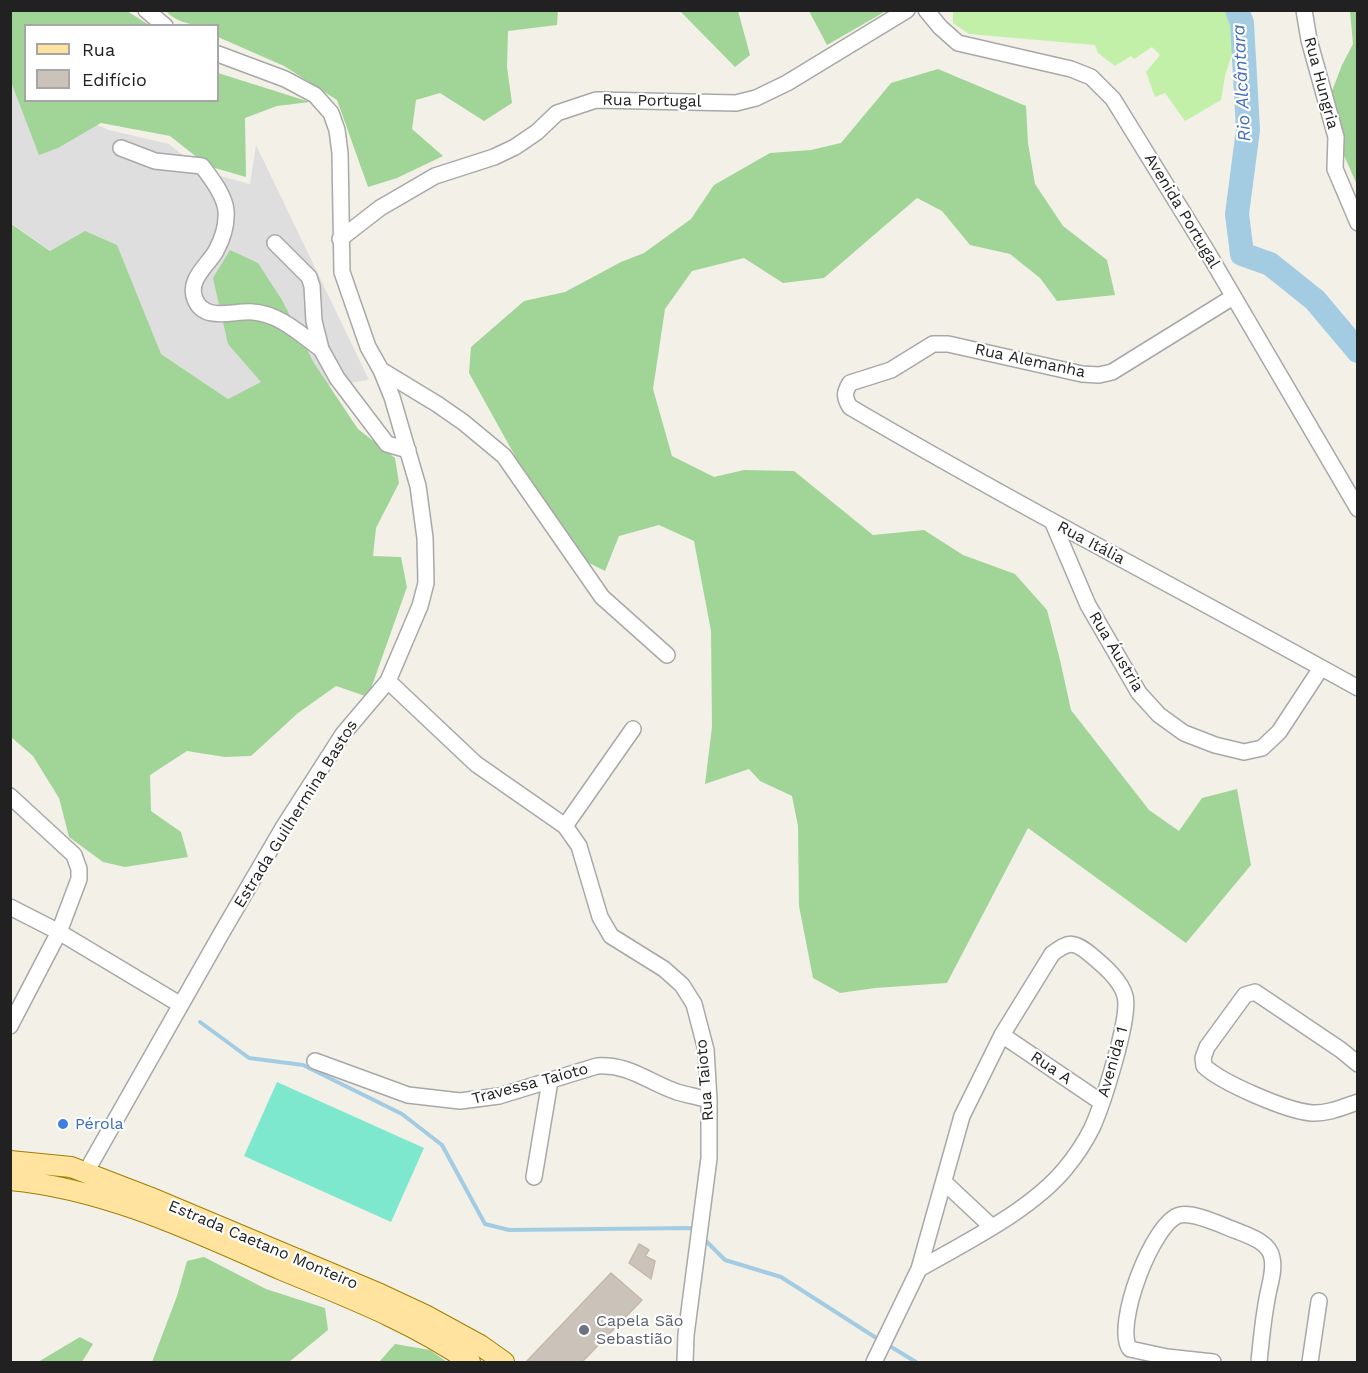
<!DOCTYPE html>
<meta charset="utf-8">
<style>
body{margin:0}
#map{position:relative;width:1368px;height:1373px;overflow:hidden;background:#f2f0e7;font-family:"Work Sans",sans-serif}
canvas{display:block}
.frame{position:absolute;inset:0;border:12px solid #212121;pointer-events:none}
.legend{position:absolute;left:24px;top:24px;width:195px;height:78px;box-sizing:border-box;background:#fff;border:2px solid #a6a6a6;margin:0;padding:8px 10px;list-style:none;font-size:18px;color:#212121}
.legend li{display:flex;align-items:center;gap:12px;height:30px}
.legend b{width:30px;border:2px solid #a6a6a6}
</style>
<div id="map">
<canvas width="1368" height="1373"></canvas>
<div class="frame"></div>
<ul class="legend">
<li><b style="height:8px;background:#ffe39f"></b>Rua</li>
<li><b style="height:16px;background:#cbc3b9"></b>Edifício</li>
</ul>
</div>
<script>
const ctx = document.querySelector('canvas').getContext('2d');
ctx.lineJoin = 'round';
function fillPath(path, color) { ctx.fillStyle = color; ctx.fill(path, 'evenodd'); }
function strokePath(path, color, width, dash) { ctx.strokeStyle = color; ctx.lineWidth = width; ctx.lineCap = dash ? 'butt' : 'round'; ctx.setLineDash(dash || []); ctx.stroke(path); }
function label(font, color, halo, rows, align = 'center') {
  ctx.font = font + ' "Work Sans",sans-serif'; ctx.lineWidth = 4.5; ctx.setLineDash([]); ctx.textBaseline = 'middle'; ctx.strokeStyle = halo; ctx.fillStyle = color; for (const [text, x, y, turn = 0] of rows) {
    ctx.save(); ctx.translate(x, y); ctx.rotate((+turn || 0) * Math.PI / 180); ctx.textAlign = isNaN(turn) ? turn : align; if (halo) ctx.strokeText(text, 0, 0); ctx.fillText(text, 0, 0); ctx.restore();
  }
}
const residential = new Path2D(`
 M10,82L26,100L65,111L109,130L169,144L202,171L250,184L256,145L369,380L228,399L161,354L51,251L11,223Z`);
const grass = new Path2D(`
 M953,11H1232L1235,44L1225,76L1221,100L1185,121L1165,93L1155,97L1146,72L1160,55L1152,47L1134,59L1131,56L1115,66L1098,53L1095,45L969,34L953,23Z`);
const forest = new Path2D(`
 M11,11H127L149,25L26,26V100H218V73L310,102L277,106L245,118L246,177L208,166L170,136L101,123L58,148L39,155L11,82Z
 M166,11H558L557,25L508,31L507,67L512,103L484,121L440,93L416,100L412,129L443,156L397,178L368,187L337,100L284,66L218,37V26C198,25 180,26 166,11Z
 M680,11H738L750,55L735,67Z
 M809,11H886L827,45Z
 M1350,11H1357V185L1343,153L1327,104L1342,65L1353,44Z
 M938,69L1026,106L1028,143L1035,184L1063,226L1107,260L1115,295L1057,301L1040,278L1010,254L970,245L942,211L917,198L824,278L783,283L744,258L692,271L665,309L653,389L672,456L714,477L744,470L794,471L873,535L924,530L963,555L1015,574L1047,610L1060,660L1071,710L1149,810L1179,831L1202,798L1237,789L1251,865L1186,943L1028,828L947,983L875,988L840,993L813,978L799,906L798,826L792,796L760,781L749,769L705,784L712,727L711,631L694,541L659,525L619,536L605,571L577,557L535,492L469,373L471,347L524,301L565,292L621,262L644,253L691,219L714,185L770,153L811,150L841,143L891,83Z
 M10,223L50,251L85,231L117,245L161,354L228,399L261,382L228,344L213,278L230,250L258,263L282,300L314,363L358,429L395,458L399,483L376,528L373,556L401,557L407,587L368,697L336,686L298,713L251,756L225,757L187,751L150,775L151,811L181,832L188,857L125,867L103,862L69,837L59,798L33,756L11,737Z
 M204,1257L266,1289L325,1308L328,1330L289,1362H152L177,1296L187,1261Z
 M80,1337L93,1344L82,1362H38Z
 M395,1344L430,1350L447,1362H379Z`);
const pitch = new Path2D(`
 M277,1082L424,1148L391,1222L244,1156Z`);
const stream = new Path2D(`
 M200,1022L249,1058L303,1065L402,1114L442,1145L485,1224L509,1230L692,1228L695,1231
 M703,1238L725,1260L781,1277L881,1341
 M888,1345L916,1362`);
const river = new Path2D(`
 M1237,10L1242,23L1248,130L1237,214L1242,254L1270,264L1315,300L1358,351`);
const building = new Path2D(`
 M639,1244L649,1250L645,1256L655,1261L651,1279L629,1263Z
 M611,1273L642,1300L582,1362H529L527,1361Z`);
const minor = new Path2D(`
 M146,10L165,26
 M926,10L940,27L958,43L1071,69L1091,77L1113,99L1208,253L1358,509
 M1304,10L1309,40L1336,137L1335,169L1358,223
 M121,148L155,161L202,166C211,178 225,196 226,211C227,225 223,238 216,251C208,265 187,280 195,299C204,323 235,310 253,312C280,314 300,334 321,349
 M340,239L380,208L435,176L494,157L515,147L537,132L557,113L596,100L736,103L756,98L787,83L907,10
 M275,243L309,277L312,286L314,321L321,349L337,378L387,444L408,450
 M1233,297L1112,372L1099,375L1082,374L948,344H933L891,370L850,383C844,393 844,397 850,407C1017,505 1189,594 1358,688
 M381,370L437,404L463,422L504,456L602,597L667,655
 M1053,523L1088,605L1139,693L1159,715L1184,733L1215,745L1244,752L1262,748L1279,732L1321,668
 M388,681L476,764L565,826L579,846L600,917L611,936L664,969L682,985L694,1004L706,1050L709,1100V1158L686,1335L685,1362
 M10,796L74,855L79,869V879L59,932L10,1026
 M565,826L633,729
 M10,907L59,932L181,1005
 M1002,1035L1101,1102
 M315,1061L408,1095L460,1101L499,1096L597,1066C629,1064 648,1082 677,1092C687,1095 699,1097 709,1100
 M1358,1064L1341,1050L1255,992L1245,995L1207,1047L1203,1058L1204,1066C1222,1083 1287,1111 1312,1113C1327,1114 1343,1107 1358,1102
 M86,1172L221,934L284,826L343,734L388,681L420,606L426,583L425,538L418,486L392,397L381,370L368,347L342,272L340,153L337,130L331,113L315,95L285,79L218,54
 M534,1177L550,1081
 M944,1182L992,1227
 M874,1362L919,1269L962,1116L1002,1035L1052,954C1069,941 1074,941 1091,955C1103,965 1121,980 1125,996C1131,1017 1102,1106 1092,1128C1085,1142 1075,1157 1065,1169C1030,1211 966,1242 919,1269
 M1213,1362L1167,1357L1130,1349C1113,1327 1153,1221 1180,1215C1195,1212 1223,1226 1237,1231C1250,1236 1270,1243 1272,1258C1275,1271 1269,1286 1267,1299C1263,1320 1261,1341 1259,1362
 M1310,1362L1319,1301`);
const major = new Path2D(`
 M10,1161L71,1167L149,1197L380,1294L425,1315L480,1345L504,1362
 M10,1180C107,1189 195,1232 282,1270C347,1297 413,1322 470,1362`);
const markers = [
 [63,1124,6,"#3f7fe0"],
 [584,1330,6,"#6b7280"]
];
const streetNames = [
 ["Rua Hungria",1321,83,75],
 ["Rua Portugal",652,101,1],
 ["Avenida Portugal",1182,211,59],
 ["Rua Alemanha",1030,361,12],
 ["Rua Itália",1091,543,28],
 ["Rua Áustria",1116,652,59],
 ["Estrada Guilhermina Bastos",296,814,-58],
 ["Avenida 1",1113,1062,-74],
 ["Rua A",1051,1068,34],
 ["Rua Taioto",705,1080,-95],
 ["Travessa Taioto",530,1084,-15],
 ["Estrada Caetano Monteiro",263,1245,23]
];
const shopNames = [
 ["Pérola",75,1124]
];
const worshipNames = [
 ["Capela São",596,1321],
 ["Sebastião",596,1339]
];
const waterNames = [
 ["Rio Alcântara",1242,83,-93]
];
fillPath(residential, '#dfdede');
fillPath(grass, '#c2f0a9');
fillPath(forest, '#a1d598');
fillPath(pitch, '#7ee8ce');
strokePath(stream, '#a3cce3', 4);
strokePath(river, '#a3cce3', 24);
fillPath(building, '#cbc3b9');
strokePath(building, '#c5b9a7', 1.5);
strokePath(minor, '#a8a8a8', 18);
strokePath(major, '#9e8000', 22);
strokePath(minor, '#fff', 15);
strokePath(major, '#ffe39f', 20);
for (const [x, y, r, color] of markers) { const dot = new Path2D(); dot.arc(x, y, r, 0, 2 * Math.PI); ctx.fillStyle = color; ctx.fill(dot); strokePath(dot, '#fff', 2); }
label('16px', '#212121', '#fff', streetNames);
label('16px', '#366cbe', '#fff', shopNames, 'left');
label('16px', '#5b616d', '#fff', worshipNames, 'left');
label('italic 18px', '#426ebb', '#fff', waterNames);
</script>
